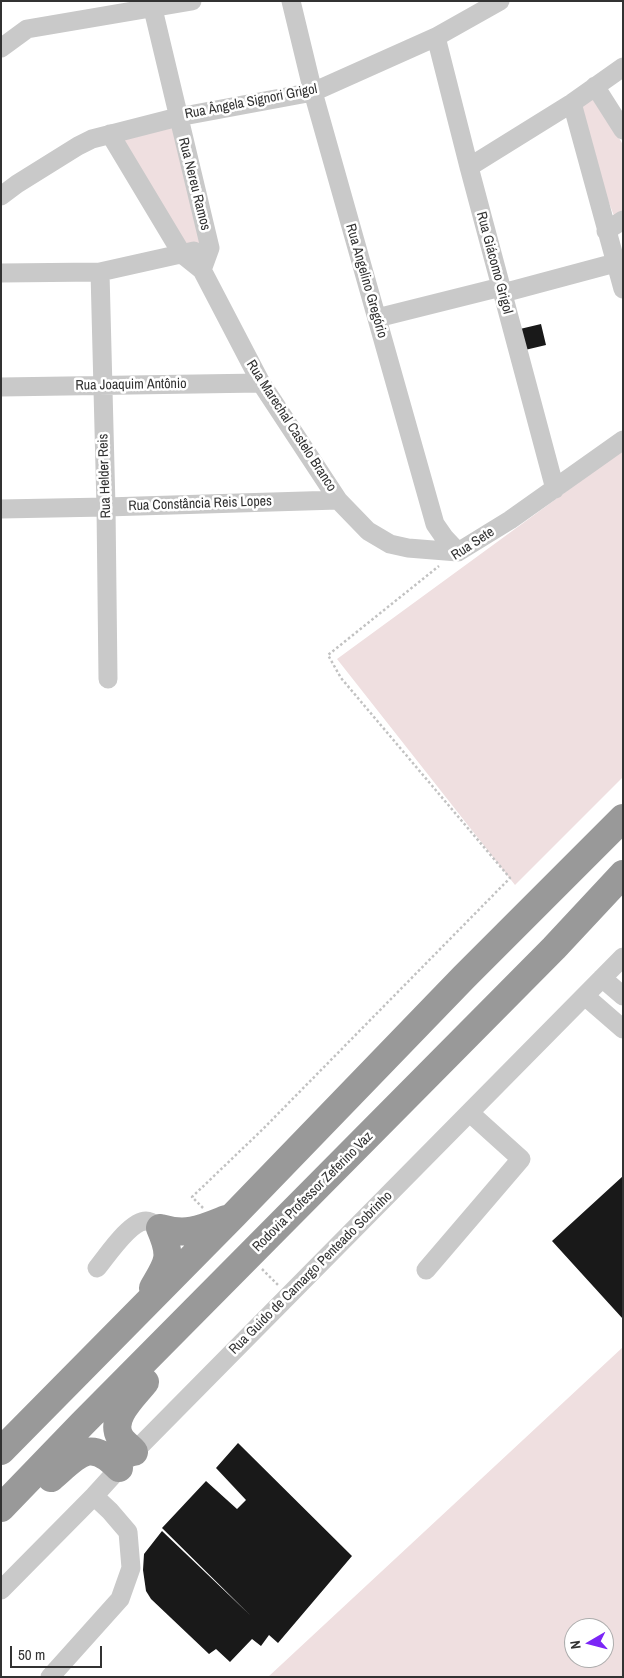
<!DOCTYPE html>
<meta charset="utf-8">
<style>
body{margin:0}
#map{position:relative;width:624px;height:1678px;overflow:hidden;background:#fff;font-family:"Archivo Narrow",sans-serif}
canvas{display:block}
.frame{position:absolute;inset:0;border:2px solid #323232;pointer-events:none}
.north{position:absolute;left:564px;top:1618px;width:50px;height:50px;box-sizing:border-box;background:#fff;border:1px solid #adadad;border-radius:50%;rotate:262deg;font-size:14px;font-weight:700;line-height:20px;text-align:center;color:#323232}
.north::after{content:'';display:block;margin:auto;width:18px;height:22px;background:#7b26f6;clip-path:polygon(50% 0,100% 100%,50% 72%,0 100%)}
.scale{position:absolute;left:10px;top:1646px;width:92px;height:22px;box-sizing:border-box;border:2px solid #323232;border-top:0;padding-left:6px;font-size:15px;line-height:18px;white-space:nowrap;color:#323232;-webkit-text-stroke:4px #fff;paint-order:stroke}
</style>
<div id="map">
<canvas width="624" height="1678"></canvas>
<div class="frame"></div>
<div class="north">N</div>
<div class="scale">50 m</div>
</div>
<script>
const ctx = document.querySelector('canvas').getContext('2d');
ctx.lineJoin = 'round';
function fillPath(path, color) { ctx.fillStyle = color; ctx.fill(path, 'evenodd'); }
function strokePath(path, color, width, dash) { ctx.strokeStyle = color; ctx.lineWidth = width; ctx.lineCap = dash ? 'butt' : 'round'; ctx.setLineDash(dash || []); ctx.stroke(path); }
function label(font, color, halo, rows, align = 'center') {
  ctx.font = font + ' "Archivo Narrow",sans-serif'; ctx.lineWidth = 5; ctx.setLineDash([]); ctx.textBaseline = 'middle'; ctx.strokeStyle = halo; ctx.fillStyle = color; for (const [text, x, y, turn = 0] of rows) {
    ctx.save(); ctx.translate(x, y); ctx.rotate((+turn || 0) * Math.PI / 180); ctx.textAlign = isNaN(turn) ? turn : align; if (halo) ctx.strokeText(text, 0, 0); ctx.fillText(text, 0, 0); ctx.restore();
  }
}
const green = new Path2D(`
 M596,96L623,145V210L614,216L573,109Z
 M174,120L209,244L183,249L117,137Z
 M623,450V777L515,885L337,659Z
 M623,1347V1677H268ZM574,1628H604V1658H574Z`);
const building = new Path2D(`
 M541,324L546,345L525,350L520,329Z
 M623,1176V1319L552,1241Z
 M238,1443L352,1556L278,1643L269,1635L261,1646L252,1639L230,1662L216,1649L209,1654L151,1599L146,1591L143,1570L144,1554L162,1531L251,1616L162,1528L206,1481L237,1509L246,1500L216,1468Z`);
const path = new Path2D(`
 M203,1208L192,1197L263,1129L510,878L341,678L328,655L439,566
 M262,1269L278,1285`);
const minor = new Path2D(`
 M291,1L313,92L435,524L444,537L458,552
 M153,9L210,248L202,270
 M436,37L469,167L555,489
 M1,48L27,29L192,1
 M595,86L623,130
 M572,103L623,289
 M110,134L182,254L202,270L261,383L338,500L368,531L390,544L408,548L458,552
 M469,167L572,103L623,67
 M1,196L17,184L78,146L92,139L178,117L313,92L436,37L500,1
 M606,231L623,220
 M100,272L106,507L108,679
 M1,273L100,272L194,251
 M503,293L615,263
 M377,318L501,287
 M1,387L261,383
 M1,509L106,507L338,500
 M458,552L510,520L623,440
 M602,978L623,996
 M585,996L623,1029
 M97,1268C107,1256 130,1221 146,1221C151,1221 156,1225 160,1228
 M426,1270L521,1159L470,1113
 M1,1590L94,1496L134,1452L623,957
 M50,1677L120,1599L131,1568L128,1532L110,1511L94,1496`);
const highway = new Path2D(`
 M160,1228C187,1236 201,1229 226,1219
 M153,1288C168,1262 173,1258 160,1228
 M1,1451L233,1216L464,977L623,818
 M134,1452C130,1447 123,1443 120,1437C109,1418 134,1396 145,1382
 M51,1478C78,1455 89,1437 119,1468
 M1,1508L82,1424L554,948L623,874`);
const streetNames = [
 ["Rua Ângela Signori Grigol",251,102,-11],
 ["Rua Nereu Ramos",194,184,76],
 ["Rua Giácomo Grigol",494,263,75],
 ["Rua Angelino Gregório",366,281,74],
 ["Rua Joaquim Antônio",131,385,-1],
 ["Rua Marechal Castelo Branco",291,426,57],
 ["Rua Helder Reis",105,476,-92],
 ["Rua Constância Reis Lopes",200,504,-2],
 ["Rua Sete",473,544,-33],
 ["Rodovia Professor Zeferino Vaz",313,1192,-45],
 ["Rua Guido de Camargo Penteado Sobrinho",311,1273,-45]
];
fillPath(green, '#efdfe0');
fillPath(building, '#191919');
strokePath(path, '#c2c2c2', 2.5, [2.5, 2.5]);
strokePath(minor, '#c9c9c9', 19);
strokePath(highway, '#999', 28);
label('14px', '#323232', '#fff', streetNames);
</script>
